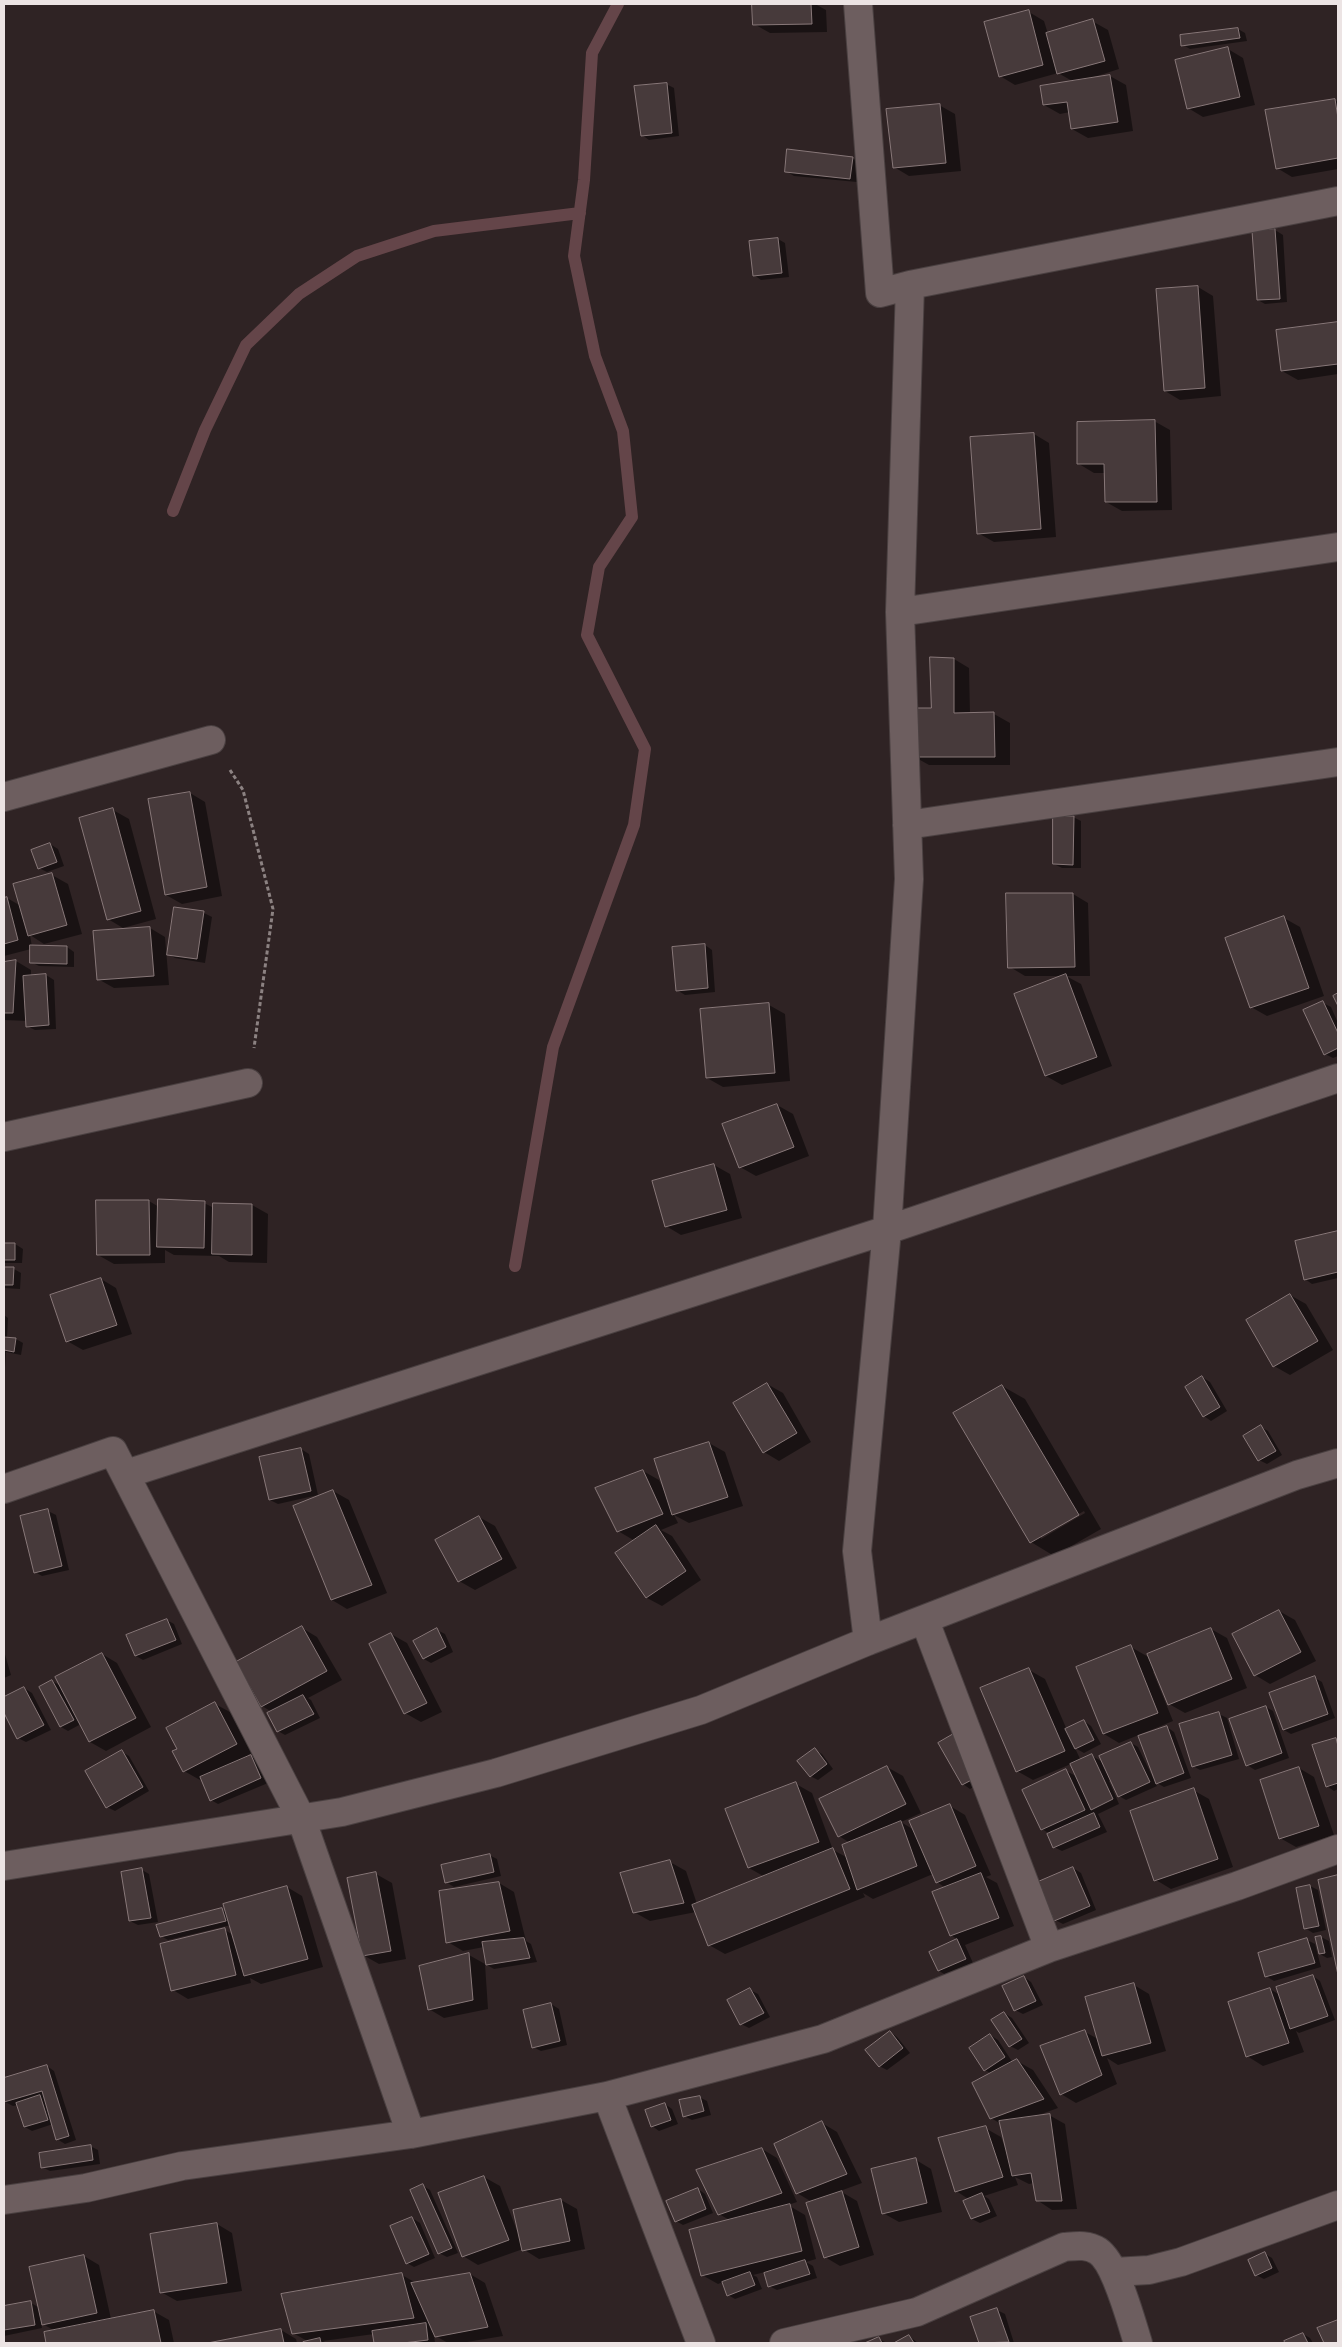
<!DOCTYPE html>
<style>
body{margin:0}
#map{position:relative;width:1342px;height:2347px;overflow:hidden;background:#2f2324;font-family:Georgia,serif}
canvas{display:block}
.frame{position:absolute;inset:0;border:5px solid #ece4e4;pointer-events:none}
</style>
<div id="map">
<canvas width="1342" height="2347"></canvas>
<div class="frame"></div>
</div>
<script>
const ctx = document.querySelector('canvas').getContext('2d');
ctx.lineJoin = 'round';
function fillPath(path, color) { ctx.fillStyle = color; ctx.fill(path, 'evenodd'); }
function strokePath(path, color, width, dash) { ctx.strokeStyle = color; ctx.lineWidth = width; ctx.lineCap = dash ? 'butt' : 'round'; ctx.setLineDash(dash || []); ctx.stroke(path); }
const shadow = new Path2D(`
 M754,4H815L826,10L827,32L770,33L754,24Z
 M1029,12L1044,21L1048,34L1092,21L1108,30L1119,69L1091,78V79L1110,76L1126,85L1133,131L1088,138L1072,129L1070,112L1060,114L1044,105L1074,82L1058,73L1015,85L1000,76Z
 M1238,29L1245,33L1247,41L1190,49L1183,45Z
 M1228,49L1243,58L1255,105L1203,117L1188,108Z
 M666,84L674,88L679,136L649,140L642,135Z
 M1335,100L1338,102V169L1292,177L1277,168Z
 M939,105L955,114L961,171L909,176L894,167Z
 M852,158L860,162L857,182L794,176L786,171Z
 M1275,230L1283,235L1287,302L1265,304L1258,300L1254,232Z
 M778,239L785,243L789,277L761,280L754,275Z
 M1198,287L1213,296L1221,396L1180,400L1165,391Z
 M1338,323V374L1298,380L1282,371L1278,331Z
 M1154,421L1170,430L1172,510L1122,511L1106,502V473H1094L1079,464Z
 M1034,434L1049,443L1056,537L994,542L978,533Z
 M954,659L969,668L970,714H994L1010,723V765H929L913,756Z
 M190,793L205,802L222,896L182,904L166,895Z
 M113,810L129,819L156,919L123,928L108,919Z
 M1073,817L1081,821V868H1062L1054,864Z
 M50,844L58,849L64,866L47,872L39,868Z
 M52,875L68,884L82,934L44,944L30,935L32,947H67L74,952V967L39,966L31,962V949L4,956V899L7,898L21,906Z
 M1073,894L1088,903L1090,976H1066L1081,984L1112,1066L1062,1085L1046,1076L1063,976H1025L1010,967Z
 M175,908L204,913L212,917L205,963L175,958L168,954Z
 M1284,918L1300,927L1324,996L1267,1016L1251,1007Z
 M150,928L165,937L169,985L114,988L98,979Z
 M705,945L712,950L715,992L685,995L677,990Z
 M16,961L31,970V976L46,975L54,980L56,1029L35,1030L27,1026V1021L4,1020V963Z
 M1323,1003L1331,1007L1338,1023V1056L1333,1058L1325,1054Z
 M769,1005L785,1014L790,1081L723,1087L707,1078Z
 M777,1105L793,1114L809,1156L756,1176L740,1167Z
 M714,1165L730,1174L742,1218L681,1235L666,1226Z
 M149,1201L159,1207L204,1203L214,1208V1205H252L268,1214L267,1263L229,1262L219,1256L174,1255L165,1250V1263L114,1264L98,1255V1202Z
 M1338,1233V1278L1312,1284L1305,1279L1296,1241Z
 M4,1244H15L23,1249L22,1263H4Z
 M4,1268L14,1269L21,1273L20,1289L4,1288Z
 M101,1279L116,1288L132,1334L83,1350L67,1341Z
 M1290,1295L1306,1304L1333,1350L1290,1375L1274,1366Z
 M4,1315L8,1318L7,1338L16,1339L23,1343L21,1355L6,1352L4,1383Z
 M1202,1377L1210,1382L1227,1411L1211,1421L1204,1416Z
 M767,1384L783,1393L811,1442L779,1461L764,1452Z
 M1002,1386L1025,1399L1101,1529L1054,1556L1031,1542ZM1084,1511L1085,1513L1041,1539V1536Z
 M1261,1427L1268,1431L1282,1455L1267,1464L1259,1460Z
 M709,1443L725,1452L743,1506L689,1523L674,1515L678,1523L661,1530L672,1536L701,1580L662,1606L647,1598L616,1553L635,1541L618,1531L643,1471L659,1480L664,1491H665Z
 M301,1449L309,1454L318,1495L278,1504L270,1500Z
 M333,1491L349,1500L387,1593L347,1609L332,1600Z
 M48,1511L56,1515L69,1570L42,1576L35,1572Z
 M479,1517L495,1526L517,1568L475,1590L459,1581L437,1540Z
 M1279,1611L1295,1620L1316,1661L1270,1684L1255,1675Z
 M167,1620L174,1624L182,1644L143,1660L136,1656Z
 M302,1628L317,1637L342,1680L308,1698L311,1700L320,1718L285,1735L278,1731L272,1712L262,1706Z
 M1211,1629L1227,1638L1247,1688L1185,1713L1169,1704L1155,1671L1153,1672L1173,1721L1119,1743L1104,1734L1131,1647L1150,1658Z
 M437,1630L445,1634L453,1652L431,1663L424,1659Z
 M391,1634L407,1643L442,1712L421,1722L405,1713Z
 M4,1651L11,1675L4,1678Z
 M102,1654L117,1663L151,1727L106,1751L90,1742L81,1724L68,1731L61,1727L52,1681L61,1686Z
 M1029,1670L1045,1679L1067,1730L1084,1721L1091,1726L1101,1744L1084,1753L1075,1748L1081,1761L1092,1756L1103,1762L1131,1743L1138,1747L1153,1778L1167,1727L1174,1732L1191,1778L1164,1787L1155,1782L1157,1786L1126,1800L1119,1796L1112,1780L1109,1781L1119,1804L1098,1814L1107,1832L1062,1851L1054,1847L1050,1834L1042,1829L1066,1771L1078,1777L1071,1764L1033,1780L1017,1771Z
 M1315,1678L1322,1682L1335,1718L1291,1734L1284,1730Z
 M24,1688L32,1693L51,1730L26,1742L18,1738L4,1710V1698Z
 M215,1704L230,1712L252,1753L248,1755L258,1760L268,1783L218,1804L211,1800L202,1779L200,1780L184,1771L179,1750Z
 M1266,1707L1273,1711L1289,1758L1255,1770L1247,1765Z
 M1219,1714L1227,1718L1239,1759L1200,1770L1193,1766Z
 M957,1733L988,1779L970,1789L963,1784Z
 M1336,1739L1338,1741V1789L1334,1791L1327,1786Z
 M815,1750L822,1754L833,1769L818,1780L810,1776Z
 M122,1752L129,1756L149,1791L115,1811L107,1807Z
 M887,1767L903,1776L921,1813L901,1822L914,1830L950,1806L965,1815L991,1875L986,1877L997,1883L1014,1926L965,1945L973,1963L946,1975L939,1971L931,1952L958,1940L951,1935L946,1888L937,1882L933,1874L873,1899L863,1893L865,1897L725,1954L709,1945L696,1912L650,1921L634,1912L670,1862L686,1871L697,1904L765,1877L749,1868L796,1784L812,1793L833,1850L848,1858L850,1843L839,1836Z
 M1299,1768L1314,1777L1334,1835L1296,1847L1280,1838Z
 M1193,1790L1209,1799L1233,1867L1171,1889L1156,1880Z
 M489,1855L497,1859L501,1876L454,1887L446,1882Z
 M1073,1868L1081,1873L1096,1910L1063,1924L1055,1920Z
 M142,1870L149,1874L158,1922L138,1925L130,1921Z
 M376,1874L392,1883L406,1959L379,1964L363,1955Z
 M1338,1877V1970L1319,1881Z
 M499,1883L514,1892L526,1941L531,1944L537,1962L494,1969L487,1965L484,1947L463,1951L448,1942Z
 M1310,1886L1318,1890L1326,1930L1313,1933L1305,1928L1297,1889Z
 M287,1887L302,1896L323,1967L261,1984L250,1978L251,1983L188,1999L173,1990L225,1930L233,1935L231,1925L168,1940L161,1936L222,1910L227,1912Z
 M1321,1937L1329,1941L1332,1957L1327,1958L1320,1954Z
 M1307,1940L1315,1944L1321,1967L1274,1981L1266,1976Z
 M469,1955L485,1964L488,2009L444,2018L429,2009Z
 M1313,1976L1320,1981L1335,2020L1299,2033L1296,2031L1304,2052L1263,2066L1247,2056L1270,1989L1280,1995Z
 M1024,1977L1031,1982L1043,2005L1023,2014L1015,2010Z
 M1134,1985L1149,1994L1166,2051L1118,2065L1107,2058L1117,2084L1076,2103L1061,2094L1085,2032L1098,2039Z
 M750,1990L758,1994L770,2017L749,2028L741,2024Z
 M551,2004L559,2009L567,2045L541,2051L533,2047Z
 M1004,2013L1012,2018L1029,2043L1018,2050L1010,2046Z
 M890,2032L897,2037L910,2053L887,2070L879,2066Z
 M990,2035L998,2040L1013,2063L1017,2061L1033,2070L1058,2108L1036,2116L1049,2115L1065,2124L1077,2209L1052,2210L1037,2200L1034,2183L1029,2184L1015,2177L1018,2185L984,2196L989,2199L997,2216L980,2223L972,2219L970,2200L956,2191L985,2128L1001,2137L1005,2148H1007L1001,2124L991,2118L992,2074L985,2070Z
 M47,2066L54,2071L76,2140L65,2144L57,2139L53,2124L32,2131L25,2127L18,2105L13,2106L5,2102L4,2098V2079Z
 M699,2097L707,2101L711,2115L692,2120L684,2116Z
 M665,2104L672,2109L678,2124L659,2131L652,2126Z
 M822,2123L837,2132L862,2183L840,2191L857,2201L874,2255L840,2266L825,2257L812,2202L797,2193Z
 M90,2146L98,2150L100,2164L50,2171L42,2167Z
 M762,2149L777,2158L797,2202L788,2205L805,2215L816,2259L806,2262L813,2266L817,2278L777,2290L769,2286L765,2272L753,2275L757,2277L762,2289L735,2299L728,2295L723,2282L718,2284L702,2275L731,2221L719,2214Z
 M916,2160L931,2169L942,2212L899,2222L883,2213Z
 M484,2177L500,2186L517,2231L561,2200L577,2209L585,2249L539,2259L523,2249L478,2265L463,2256Z
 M423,2186L430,2190L458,2253L447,2257L439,2253Z
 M698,2189L705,2194L713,2213L683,2225L676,2221Z
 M412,2218L420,2223L435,2258L414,2267L407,2263Z
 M217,2224L232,2233L242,2291L177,2301L161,2292Z
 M1265,2254L1272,2258L1279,2272L1264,2279L1256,2275Z
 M84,2256L99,2265L111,2319L153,2311L169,2320L174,2343H48L45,2333L55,2331L41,2323L42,2328L4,2336V2308L31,2303L40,2308Z
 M470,2274L485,2283L503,2336L461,2343H448L434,2335L435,2343H375L374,2334L323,2341L327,2343H305L309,2342L293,2333L402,2275L416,2283Z
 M997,2310L1005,2314L1014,2343H980L971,2318Z
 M281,2330L296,2339L297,2343H215Z
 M1303,2334L1310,2338L1313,2343H1286Z
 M909,2336L918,2343H897Z
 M879,2339L887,2343H868Z`);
const stream = new Path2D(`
 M173,511L205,430L246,345L299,294L357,256L434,231L580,213
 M515,1266L553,1047L634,825L645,749L587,635L599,567L632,517L623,431L595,356L574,256L584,180L592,53L618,4`);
const building = new Path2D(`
 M752,4H811L812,24L753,25Z
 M1029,10L1043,65L999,77L984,22Z
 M1093,19L1105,61L1057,74L1046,33Z
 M1238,28L1240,38L1181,46L1180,35Z
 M1228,47L1240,97L1187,109L1175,60Z
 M1110,75L1118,122L1071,129L1067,102L1043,105L1040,86Z
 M667,83L672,133L641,136L634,86Z
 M1335,99L1338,118V158L1276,169L1265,110Z
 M940,104L946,163L893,168L886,109Z
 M787,149L853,157L850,179L785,172Z
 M1275,229L1280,299L1257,300L1252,231Z
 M778,238L782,273L753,276L749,241Z
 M1198,286L1205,388L1164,391L1156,289Z
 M1338,322V364L1281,371L1276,330Z
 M1155,420L1157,502H1105L1104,464H1077V422Z
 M1034,433L1041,529L977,534L970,437Z
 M930,657L954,658V713L994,712L995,757H912L911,708H931Z
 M190,792L207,887L165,895L148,799Z
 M113,808L141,911L107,920L79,818Z
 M1053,816H1074L1073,865L1053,864Z
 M50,843L57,862L38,869L31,850Z
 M52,873L67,925L28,936L13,884Z
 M1006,893H1073L1075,967L1008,968Z
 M7,897L18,940L4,944V898Z
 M174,907L204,911L197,959L167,955Z
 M1284,916L1309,988L1250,1008L1225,938Z
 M150,927L154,976L97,980L93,931Z
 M705,944L708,988L676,991L672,947Z
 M30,945L67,946V964L30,963Z
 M16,960L13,1013H4V962Z
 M46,974L49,1025L26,1027L23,976Z
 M1066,974L1097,1057L1045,1076L1014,994Z
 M1338,993V1006L1333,996Z
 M1323,1001L1338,1033V1048L1324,1055L1303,1010Z
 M769,1003L775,1073L706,1078L700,1009Z
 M777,1104L794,1147L739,1168L722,1124Z
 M714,1164L727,1210L665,1227L652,1181Z
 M158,1199L205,1201L204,1248L157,1247Z
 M96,1200H149L150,1255H97Z
 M213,1203L252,1204V1255L212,1254Z
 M1338,1231V1272L1304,1280L1295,1241Z
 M4,1243H15V1260H4Z
 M4,1267H14L13,1285H4Z
 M101,1278L117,1325L66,1342L50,1295Z
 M1290,1294L1318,1341L1273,1367L1246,1320Z
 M4,1337L16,1338L14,1352L4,1350Z
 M1202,1376L1220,1407L1203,1417L1185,1387Z
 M767,1383L797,1433L763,1453L733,1403Z
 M1002,1385L1079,1515L1030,1543L953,1413Z
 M1261,1425L1276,1451L1258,1461L1243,1436Z
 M709,1442L728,1497L672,1515L654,1459Z
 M301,1448L311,1491L269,1500L259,1457Z
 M643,1470L663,1514L617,1532L595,1488Z
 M333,1490L372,1585L331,1600L293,1506Z
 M48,1509L62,1566L34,1573L20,1516Z
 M479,1516L502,1559L458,1582L435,1540Z
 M656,1525L686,1571L646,1598L615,1553Z
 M1279,1610L1301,1652L1254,1676L1232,1634Z
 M167,1619L176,1640L135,1656L126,1635Z
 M302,1626L327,1671L261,1707L236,1662Z
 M437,1628L446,1647L423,1659L413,1641Z
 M1211,1628L1232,1679L1168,1705L1147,1654Z
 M391,1633L427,1703L404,1714L369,1644Z
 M1131,1645L1158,1713L1103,1734L1076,1667Z
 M102,1653L136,1718L89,1742L55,1677Z
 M1029,1668L1065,1751L1016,1772L980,1688Z
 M1315,1676L1328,1714L1283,1730L1269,1693Z
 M52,1680L74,1720L60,1727L39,1687Z
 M24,1687L44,1725L17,1739L4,1713V1697Z
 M303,1695L314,1714L277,1732L267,1713Z
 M215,1702L237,1744L183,1772L172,1751L177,1749L166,1728Z
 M1266,1706L1282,1753L1246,1766L1229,1719Z
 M1219,1712L1232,1755L1192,1767L1179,1724Z
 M1084,1720L1094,1740L1075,1749L1065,1729Z
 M1167,1726L1184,1773L1156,1784L1138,1736Z
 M957,1732L981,1775L962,1785L938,1743Z
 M1336,1738L1338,1746V1783L1326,1787L1312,1745Z
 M1131,1742L1150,1782L1118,1797L1099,1756Z
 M815,1748L827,1764L810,1777L797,1761Z
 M122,1750L143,1787L106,1808L85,1771Z
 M1092,1754L1113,1799L1091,1810L1070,1764Z
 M251,1755L261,1778L210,1801L200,1777Z
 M887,1766L906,1804L838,1837L819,1799Z
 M1299,1767L1319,1826L1279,1839L1260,1780Z
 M1066,1769L1085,1810L1041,1830L1022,1790Z
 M796,1782L819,1842L748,1868L725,1809Z
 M1194,1788L1218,1859L1154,1881L1130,1811Z
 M950,1804L976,1866L936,1883L909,1821Z
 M1094,1813L1100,1827L1053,1848L1047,1834Z
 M901,1821L917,1866L857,1890L842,1845Z
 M833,1848L850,1889L708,1946L692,1905Z
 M490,1854L494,1872L445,1883L441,1865Z
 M670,1860L684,1903L633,1913L620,1873Z
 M1073,1867L1090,1906L1054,1921L1038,1882Z
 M142,1868L151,1918L129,1921L121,1872Z
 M376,1872L391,1951L362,1956L347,1878Z
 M981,1873L999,1918L950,1936L932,1892Z
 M1338,1875V1975L1318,1880Z
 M499,1882L510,1931L446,1943L439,1891Z
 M1310,1885L1319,1926L1304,1929L1296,1888Z
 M287,1886L308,1959L244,1976L223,1904Z
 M222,1908L226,1921L160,1937L156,1925Z
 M225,1928L236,1975L171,1991L160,1944Z
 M1321,1936L1325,1953L1319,1954L1315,1937Z
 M524,1938L530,1958L486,1965L482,1942Z
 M1307,1938L1315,1963L1265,1977L1258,1953Z
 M957,1939L966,1959L938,1971L929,1952Z
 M469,1953L473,2000L428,2010L419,1966Z
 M1313,1975L1328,2016L1290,2029L1276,1987Z
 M1024,1976L1036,2001L1014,2011L1002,1986Z
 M1134,1983L1151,2043L1102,2056L1085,1997Z
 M750,1988L764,2013L740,2025L727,2000Z
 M1270,1988L1289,2043L1246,2057L1228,2002Z
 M551,2003L560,2041L532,2048L523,2010Z
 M1004,2012L1022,2039L1009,2047L991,2020Z
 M1085,2030L1102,2075L1060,2095L1040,2046Z
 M890,2031L903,2048L879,2067L865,2050Z
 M990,2034L1005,2057L984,2071L969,2048Z
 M1017,2059L1044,2099L990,2119L972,2083Z
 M47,2065L69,2136L56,2140L42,2091L4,2102V2078Z
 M40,2095L48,2120L24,2127L16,2103Z
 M700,2096L704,2111L683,2117L679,2100Z
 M665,2103L671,2120L651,2127L645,2110Z
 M1050,2114L1062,2201H1036L1031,2173L1012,2176L999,2121Z
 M822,2121L847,2174L796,2194L774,2144Z
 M986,2126L1003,2177L955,2192L938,2138Z
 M91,2145L93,2160L41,2168L39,2153Z
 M762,2148L782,2193L718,2215L696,2170Z
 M916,2158L927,2203L882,2214L871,2169Z
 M484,2176L509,2240L462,2257L438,2193Z
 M423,2184L452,2248L438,2254L410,2190Z
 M698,2188L706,2209L675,2222L666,2201Z
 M842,2191L859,2247L824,2258L806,2203Z
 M982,2193L990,2212L971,2219L963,2201Z
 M561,2199L570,2241L522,2251L513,2210Z
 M790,2204L802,2251L701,2276L689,2230Z
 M412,2217L429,2254L406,2264L390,2226Z
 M217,2223L227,2283L160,2293L150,2234Z
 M1265,2252L1272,2268L1255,2276L1248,2260Z
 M84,2255L97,2313L42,2325L29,2267Z
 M805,2260L810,2274L768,2287L764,2273Z
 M750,2272L755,2285L727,2296L722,2282Z
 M402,2273L414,2318L292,2334L281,2294Z
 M470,2273L488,2327L435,2337L411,2283Z
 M31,2301L35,2325L4,2330V2306Z
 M997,2308L1009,2342L979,2343L970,2317Z
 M154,2310L161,2343H46L44,2332Z
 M1338,2320V2343H1324L1317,2328Z
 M426,2323L428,2340L403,2343H374L372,2331Z
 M281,2329L284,2343H208Z
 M1303,2333L1308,2343H1285L1284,2341Z
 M909,2335L914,2343H894Z
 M879,2337L882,2343H865Z
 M320,2338L321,2343H303V2342Z`);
const path = new Path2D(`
 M230,770L243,790L273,909L254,1048`);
const minor = new Path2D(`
 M858,4L880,293L910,285L1338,201
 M900,612L1338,547
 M4,797L211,740
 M907,825L1338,762
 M4,1137L248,1083
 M126,1474L887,1230L1338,1078
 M4,1489L113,1451L301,1818L411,2134
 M925,1621L1049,1948
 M868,1641L857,1551L887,1230L909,879L900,612L910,285
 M4,1866L342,1812L496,1773L701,1710L868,1641L1297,1475L1338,1463
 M607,2096L701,2343
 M4,2200L86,2188L182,2166L411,2134L607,2096L823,2039L1049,1948L1237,1886L1338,1849
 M1114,2272L1149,2270L1181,2262L1338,2205
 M784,2343L917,2312L1064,2247C1076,2246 1087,2244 1098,2251C1116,2263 1131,2321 1138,2343`);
fillPath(shadow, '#0007');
strokePath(stream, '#644549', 12);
fillPath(building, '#473a3b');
strokePath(building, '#887879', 1);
strokePath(minor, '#4a4041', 30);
strokePath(path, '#8c8282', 3, [4, 2.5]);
strokePath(minor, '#6d5e5f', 28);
</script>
